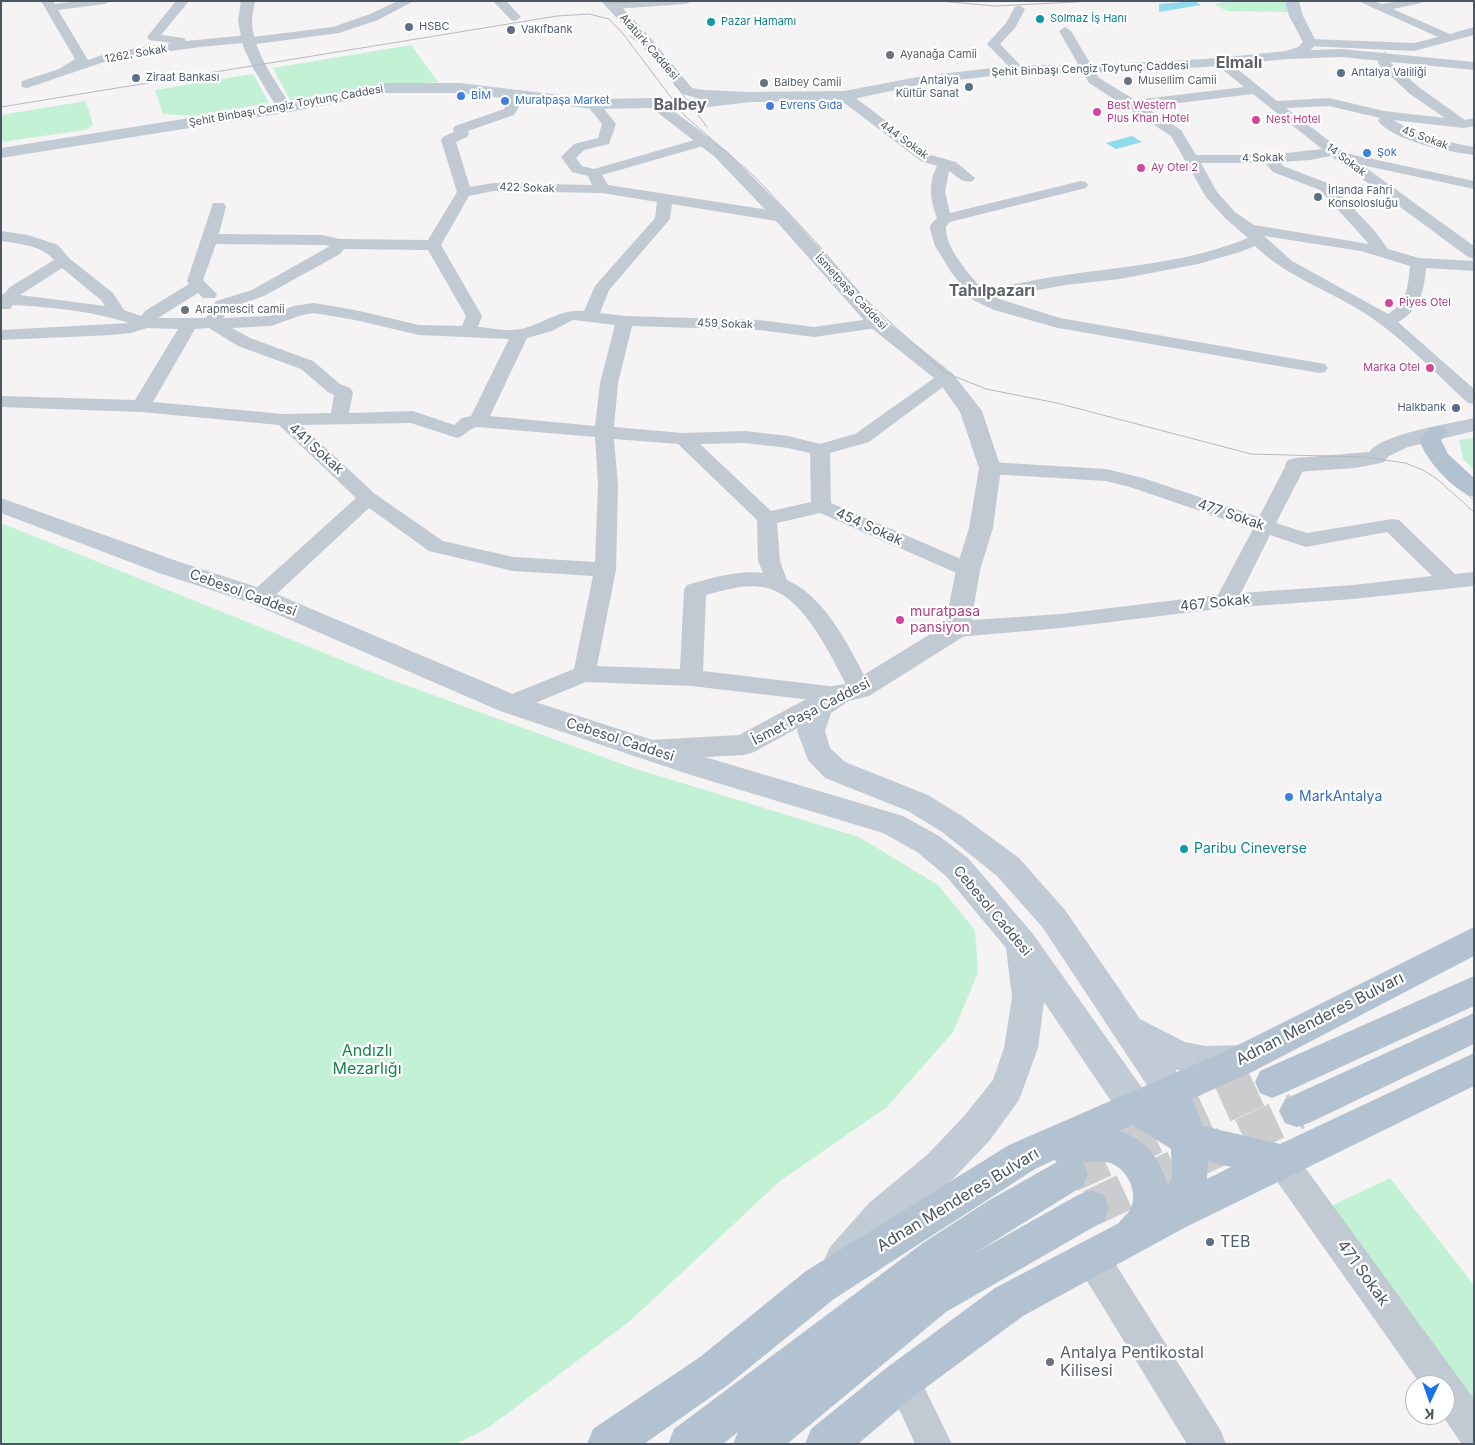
<!DOCTYPE html>
<meta charset="utf-8">
<style>
body{margin:0}
#map{position:relative;width:1475px;height:1445px;overflow:hidden;background:#f5f3f3;font-family:Inter,sans-serif}
canvas{display:block}
.frame{position:absolute;inset:0;border:2px solid #4a5661;pointer-events:none}
.north{position:absolute;left:1405px;top:1375px;width:50px;height:50px;box-sizing:border-box;background:#fff;border:1px solid #b7bbc0;border-radius:50%;rotate:183deg;font-size:14px;font-weight:700;line-height:20px;text-align:center;color:#4a5661}
.north::after{content:'';display:block;margin:auto;width:18px;height:22px;background:#1a73e8;clip-path:polygon(50% 0,100% 100%,50% 72%,0 100%)}
</style>
<div id="map">
<canvas width="1475" height="1445"></canvas>
<div class="frame"></div>
<div class="north">K</div>
</div>
<script>
const ctx = document.querySelector('canvas').getContext('2d');
ctx.lineJoin = 'round';
function fillPath(path, color) { ctx.fillStyle = color; ctx.fill(path, 'evenodd'); }
function strokePath(path, color, width, dash) { ctx.strokeStyle = color; ctx.lineWidth = width; ctx.lineCap = dash ? 'butt' : 'round'; ctx.setLineDash(dash || []); ctx.stroke(path); }
function label(font, color, halo, rows, align = 'center') {
  ctx.font = font + ' Inter,sans-serif'; ctx.lineWidth = 4.5; ctx.setLineDash([]); ctx.textBaseline = 'middle'; ctx.strokeStyle = halo; ctx.fillStyle = color; for (const [text, x, y, turn = 0] of rows) {
    ctx.save(); ctx.translate(x, y); ctx.rotate((+turn || 0) * Math.PI / 180); ctx.textAlign = isNaN(turn) ? turn : align; if (halo) ctx.strokeText(text, 0, 0); ctx.fillText(text, 0, 0); ctx.restore();
  }
}
const green = new Path2D(`
 M1234,1H1287L1289,6L1287,12L1227,11L1214,4Z
 M411,45L438,82L389,85L291,102L273,68Z
 M253,74L269,103L196,116L163,114L155,90Z
 M86,101L93,125L85,130L1,142V115Z
 M1474,438V470L1463,459L1459,440Z
 M1,523L389,679L633,768L859,837L938,885L975,930L978,973L953,1032L887,1107L780,1181L630,1321L488,1428L456,1444H1Z
 M1390,1178L1474,1285V1401L1329,1207Z`);
const water = new Path2D(`
 M1195,1L1201,5L1159,12V4Z
 M1132,136L1142,142L1116,149L1106,143Z`);
const primaryTunnel = new Path2D(`
 M1070,1174L1272,1082
 M1091,1208L1297,1111`);
const minor = new Path2D(`
 M41,1H53L55,4L76,1H111L105,4L58,10L88,60L111,52L172,43L149,40L147,37L176,1H189L161,35L184,38L186,41L248,35L253,37L333,27L370,14L398,1H414L378,20L339,33L249,45L244,43L200,47L113,59L27,88L22,87L21,84L22,81L59,69L75,59Z
 M493,1H506L521,17L515,21L511,20Z
 M631,1H692L686,4L613,9L607,6L613,3Z
 M1358,1H1374L1382,4L1398,1H1423L1421,3L1393,9L1450,34L1474,27V35L1414,51L1306,46L1304,43L1306,40L1310,39L1414,43L1438,37Z
 M1019,5L1025,9L1015,28L1000,44L1024,69L1018,73L1014,72L987,44L1006,23L1015,7Z
 M1065,27L1071,31L1099,78L1135,100L1244,87L1217,65L1215,62L1221,58L1225,59L1277,101L1329,98L1384,111L1445,118L1410,94L1380,66L1378,63L1379,56L1385,52L1391,56L1390,62L1420,88L1465,120L1474,118V126L1463,128L1393,120C1418,135 1445,142 1474,147V155C1450,152 1393,141 1378,121L1380,118L1329,106L1286,108L1345,153L1474,181V189L1362,165L1474,246V259L1468,257L1331,156L1310,160L1280,162L1283,166L1330,184L1374,230L1388,249L1419,258L1474,261V271L1426,268C1424,291 1420,310 1398,322L1474,389V404L1468,403C1436,374 1405,340 1369,316C1332,291 1288,278 1255,246L1240,252L1198,264L1120,279L1065,285L996,298L1060,318L1319,363L1325,364L1328,368L1325,372L1319,373L1058,328L994,310L973,300L951,272L935,246L930,229L931,224L937,218C930,199 928,184 937,166L921,161L839,99L837,96L839,93H849L931,155L956,162L975,178L973,181C963,184 957,176 949,171L945,192L950,213L1081,181L1086,182L1088,185L1086,188L950,222L946,226C944,247 970,275 983,290C1010,285 1038,279 1066,275C1127,266 1190,262 1248,238L1225,218L1206,197L1171,136L1089,83L1059,31ZM1253,94L1322,149L1269,155H1196L1181,130L1146,107ZM1201,163H1265L1273,172L1320,190L1369,244L1254,225L1235,212L1217,192ZM1264,236L1361,251L1410,266C1408,286 1407,303 1388,314L1292,261Z
 M519,91L526,95L514,115L468,131L469,134L467,137L456,142L470,187L493,183L592,185L588,176L572,172L561,157L574,144L598,138L602,124L586,104L593,100L598,101L616,124L609,144L584,150L576,158L582,166L594,169L705,137L712,141L710,144L602,175L608,185L782,212L787,214L790,217L787,220L782,222L672,204L670,219L609,290L600,313L625,316L759,320L814,327L877,318L883,319L886,323L883,327L877,328L814,337L759,330L632,326L618,383L614,427L683,433L745,431L788,436L820,444L855,434L940,374L946,373L952,374L955,378L869,442L830,453L831,503L975,565L979,570L975,575L968,577L961,575L820,513L777,523L780,561L787,580C829,599 850,651 872,689L868,695L860,697L852,695C833,662 807,598 767,588C747,583 725,590 706,595L703,671L837,687L845,689L849,695L845,701L837,703L691,686L586,682L518,710L510,712L502,710L498,704L502,698L574,669L593,576L513,571L429,551L369,508L268,602L260,604L252,602L249,597L252,592L356,498L279,425L141,412L1,407V396L135,400L178,329L147,328L131,333L112,335L1,340V330L129,323C92,311 51,307 13,305L10,309H1V294H4L10,287L54,260C41,245 20,244 1,241V231L28,235L58,245L69,258L113,293L124,310L141,316L145,311L189,284L187,281L213,203H223L226,206L219,234L322,235L340,239L428,240L457,192L441,140L443,137L454,132L453,129L455,126L504,109L514,92ZM493,191L602,193L657,202L655,218L595,286L584,311C559,309 544,324 521,329C508,332 491,328 478,327L482,316L441,245L469,196ZM216,244L322,245L330,246L252,290L216,301L206,318H158L198,293L203,298H215L217,294L203,280ZM344,249L428,250L466,316L462,326L419,325L355,310L314,303L293,306L269,316L223,318L229,308L264,296L340,254ZM62,268L101,300L105,306L20,295ZM314,313L355,320L419,335L509,339L471,416L462,418L454,425L413,411L349,413L353,392L350,388L340,384L313,361L250,338L232,328L271,326L302,315ZM573,320L615,325L600,383L595,426L490,416L527,338L552,331ZM209,328L238,346L301,369L328,392L334,395L331,413L284,414L153,402L195,329ZM411,423L457,438C465,436 470,427 478,427L595,437L598,485L595,562L513,557L443,541L375,494L301,425ZM614,439L678,444L757,520L758,561L763,573C738,570 712,578 687,585L684,590L680,669L597,666L616,570L618,485ZM745,443L788,448L810,453L811,502L771,511L700,444Z
 M1296,459L1303,461L1306,465L1276,523L1307,533L1392,519L1399,520L1455,574L1474,572V586L1353,599L1226,608L1061,628L957,637L949,634L946,629L949,624L957,621L1061,614L1218,595L1253,529L1130,487L1106,481L990,474L983,472L980,468L983,464L990,462L1106,469L1143,478L1259,517L1286,465L1289,461ZM1387,532L1432,576L1353,585L1241,593L1270,535L1306,547Z
 M1282,1147L1293,1151L1474,1399V1444L1461,1443L1442,1415H1445V1385H1421L1271,1173L1266,1162L1271,1151Z
 M1099,1253L1111,1257L1221,1431L1226,1444H1187L1087,1281L1083,1269L1087,1257Z
 M899,1366L911,1371L925,1389L952,1444H915L901,1413L887,1395L882,1383L887,1371Z`);
const tertiary = new Path2D(`
 M241,1H255C254,8 252,14 252,20C252,52 277,82 292,108L289,111H279L253,68L243,46L238,21Z
 M601,1H616L648,35L692,88L704,90L750,92L755,94L758,97L755,100L750,102L704,100L682,94L638,41Z
 M1341,49L1474,62V70L1341,57L1288,59L1283,58L1281,55L1283,52L1288,51Z
 M654,98L659,100L727,151L788,213L884,319L953,374L982,411L1001,468L993,528L980,570L970,629L966,635L869,696L845,702L754,752L744,755L650,760L640,757L636,750L640,743L650,740L739,735L827,688L852,682L945,625L956,570L969,528L979,468L960,412L939,382L870,327L776,221L715,157L649,106L646,103L649,100Z
 M1474,418V431L1408,447L1389,456L1384,462L1376,464L1355,468L1296,472L1288,470L1285,465L1288,460L1296,458L1369,452C1384,433 1449,424 1474,418Z`);
const secondary = new Path2D(`
 M1285,1H1299L1303,16L1317,43L1308,53L1288,59L1206,67L1087,73H1018L923,84L844,101L750,102L683,110L654,108L593,109L460,93H386L284,113L1,158V148L284,103L386,83H460L593,99L654,98L683,100L750,92L844,91L923,76L1018,65H1087L1206,59L1286,51L1298,47L1303,42L1289,16Z
 M1,498L177,561L269,591L520,697L705,757L903,816L939,836L968,858L1033,934L1147,1095L1153,1107L1147,1119L1135,1123L1123,1119L1044,1002L1038,1048L1019,1100L990,1140L954,1178L895,1229L856,1273L843,1279L830,1273L824,1260L830,1247L869,1203L928,1154L964,1116L993,1080L1004,1048L1012,997L1006,948L946,876L917,852L883,833L691,775L500,711L251,603L159,573L1,513Z
 M837,685L847,688L850,695L847,702L831,713L825,731L830,748L845,762L928,795L962,816L1019,858L1065,910L1140,1019L1185,1042L1205,1046L1241,1045L1253,1049L1258,1060L1253,1071C1228,1080 1199,1078 1175,1069L1187,1091L1182,1102L1170,1107L1158,1102L1043,928L997,876L942,832L908,811L825,778L808,760L797,731C806,707 811,693 837,685Z`);
const primary = new Path2D(`
 M1438,426L1446,428L1449,433L1441,440L1448,454L1474,478V497C1455,492 1423,458 1419,438L1430,428Z
 M1474,927V956L1254,1071L1192,1099L1203,1126L1280,1144L1474,1053V1086L1184,1228L1023,1316L913,1397L858,1444H805L811,1429L885,1369L995,1288L1119,1223C1122,1218 1129,1213 1131,1208C1139,1190 1125,1165 1106,1162C1099,1161 1090,1162 1083,1162L1088,1174L1083,1186L975,1253L1078,1195L1091,1190L1104,1195L1109,1208L1104,1221L946,1312L787,1444H733L738,1432L723,1444H668L674,1429L923,1243L988,1201L1057,1162L1054,1160L1035,1169L834,1299L728,1385L644,1444H587L593,1429L700,1357L806,1271L1009,1145L1230,1049ZM1133,1125L1171,1149L1172,1176L1168,1186C1159,1158 1149,1142 1120,1131ZM1208,1161L1231,1167L1207,1179Z
 M1474,976V1006L1284,1093L1272,1098L1260,1093L1255,1082L1260,1071Z
 M1474,1013V1044L1309,1123L1297,1127L1285,1123L1279,1111L1285,1099Z`);
const tram = new Path2D(`
 M602,1L614,3L643,1
 M939,1L995,6L1095,1
 M630,36L651,52L707,127
 M1,107L557,16L589,14L609,19L624,35L685,116L754,176L813,239L864,298L944,372L986,389L1057,403L1251,454L1363,457L1405,463L1423,470L1437,479L1474,512
 M1447,478L1474,500`);
const markers = [
 [1040,19,5,"#0f9aa8"],
 [711,22,5,"#0f9aa8"],
 [409,27,5,"#5c6f8a"],
 [511,30,5,"#5c6f8a"],
 [890,55,5,"#6b7280"],
 [1341,73,5,"#5c6f8a"],
 [136,78,5,"#5c6f8a"],
 [1128,81,5,"#6b7280"],
 [764,83,5,"#6b7280"],
 [969,87,5,"#5c6f8a"],
 [461,96,5,"#3f7fe0"],
 [505,101,5,"#3f7fe0"],
 [770,106,5,"#3f7fe0"],
 [1097,112,5,"#d1479c"],
 [1256,120,5,"#d1479c"],
 [1367,153,5,"#3f7fe0"],
 [1141,168,5,"#d1479c"],
 [1318,197,5,"#5c6f8a"],
 [1389,303,5,"#d1479c"],
 [185,310,5,"#6b7280"],
 [1430,368,5,"#d1479c"],
 [1456,408,5,"#5c6f8a"],
 [900,620,5,"#d1479c"],
 [1289,797,5,"#3f7fe0"],
 [1184,849,5,"#0f9aa8"],
 [1210,1242,5,"#5c6f8a"],
 [1050,1362,5,"#6b7280"]
];
const farCulturenames = [
 ["Solmaz İş Hanı",1050,19],
 ["Pazar Hamamı",721,22]
];
const farServicenames = [
 ["HSBC",419,27],
 ["Vakıfbank",521,30],
 ["Antalya Valiliği",1351,73],
 ["Ziraat Bankası",146,78],
 ["Antalya",959,81,"right"],
 ["Kültür Sanat",959,94,"right"],
 ["İrlanda Fahri",1328,191],
 ["Konsolosluğu",1328,204],
 ["Halkbank",1446,408,"right"]
];
const farStreetnames = [
 ["Atatürk Caddesi",649,47,49],
 ["1262. Sokak",136,54,-10],
 ["Şehit Binbaşı Cengiz Toytunç Caddesi",1090,69,-2],
 ["Şehit Binbaşı Cengiz Toytunç Caddesi",286,106,-10],
 ["45 Sokak",1425,138,20],
 ["444 Sokak",904,140,36],
 ["4 Sokak",1263,158,-1],
 ["14 Sokak",1346,160,37],
 ["422 Sokak",527,188,2],
 ["İsmetpaşa Caddesi",851,292,47],
 ["459 Sokak",725,324,2]
];
const farWorshipnames = [
 ["Ayanağa Camii",900,55],
 ["Musellim Camii",1138,81],
 ["Balbey Camii",774,83],
 ["Arapmescit camii",195,310]
];
const farShopnames = [
 ["BİM",471,96],
 ["Muratpaşa Market",515,101],
 ["Evrens Gıda",780,106],
 ["Şok",1377,153]
];
const farHotelnames = [
 ["Best Western",1107,106],
 ["Plus Khan Hotel",1107,119],
 ["Nest Hotel",1266,120],
 ["Ay Otel 2",1151,168],
 ["Piyes Otel",1399,303],
 ["Marka Otel",1420,368,"right"]
];
const streetNames = [
 ["441 Sokak",316,449,42],
 ["477 Sokak",1231,515,19],
 ["454 Sokak",869,527,24],
 ["Cebesol Caddesi",243,593,20],
 ["467 Sokak",1215,603,-6],
 ["İsmet Paşa Caddesi",811,712,-27],
 ["Cebesol Caddesi",620,740,18],
 ["Cebesol Caddesi",992,911,50]
];
const hotelNames = [
 ["muratpasa",910,612],
 ["pansiyon",910,628]
];
const shopNames = [
 ["MarkAntalya",1299,797]
];
const cultureNames = [
 ["Paribu Cineverse",1194,849]
];
const farDistrictnames = [
 ["Elmalı",1239,63],
 ["Balbey",680,105],
 ["Tahılpazarı",992,291]
];
const nearStreetnames = [
 ["Adnan Menderes Bulvarı",1320,1019,-27],
 ["Adnan Menderes Bulvarı",958,1200,-31],
 ["471 Sokak",1363,1273,54]
];
const nearParknames = [
 ["Andızlı",367,1051],
 ["Mezarlığı",367,1069]
];
const nearServicenames = [
 ["TEB",1220,1242]
];
const nearWorshipnames = [
 ["Antalya Pentikostal",1060,1353],
 ["Kilisesi",1060,1371]
];
fillPath(green, '#c3f1d5');
fillPath(water, '#90daee');
strokePath(primaryTunnel, '#caccce', 37, [37, 19]);
fillPath(minor, '#c1cad2');
fillPath(tertiary, '#c1cad2');
fillPath(secondary, '#c1cbd6');
fillPath(primary, '#b3c2d1');
strokePath(tram, '#b5b8bd', 1);
for (const [x, y, r, color] of markers) { const dot = new Path2D(); dot.arc(x, y, r, 0, 2 * Math.PI); ctx.fillStyle = color; ctx.fill(dot); strokePath(dot, '#fff', 2); }
label('11px', '#0d838f', '#fff', farCulturenames, 'left');
label('11px', '#4e5e75', '#fff', farServicenames, 'left');
label('11px', '#4a5661', '#fff', farStreetnames);
label('11px', '#5b616d', '#fff', farWorshipnames, 'left');
label('11px', '#366cbe', '#fff', farShopnames, 'left');
label('11px', '#b23c85', '#fff', farHotelnames, 'left');
label('14px', '#4a5661', '#fff', streetNames);
label('14px', '#b23c85', '#fff', hotelNames, 'left');
label('14px', '#366cbe', '#fff', shopNames, 'left');
label('14px', '#0d838f', '#fff', cultureNames, 'left');
label('bold 16px', '#5f6368', '#fff', farDistrictnames);
label('16px', '#4a5661', '#fff', nearStreetnames);
label('16px', '#17864f', '#fff', nearParknames);
label('16px', '#4e5e75', '#fff', nearServicenames, 'left');
label('16px', '#5b616d', '#fff', nearWorshipnames, 'left');
</script>
